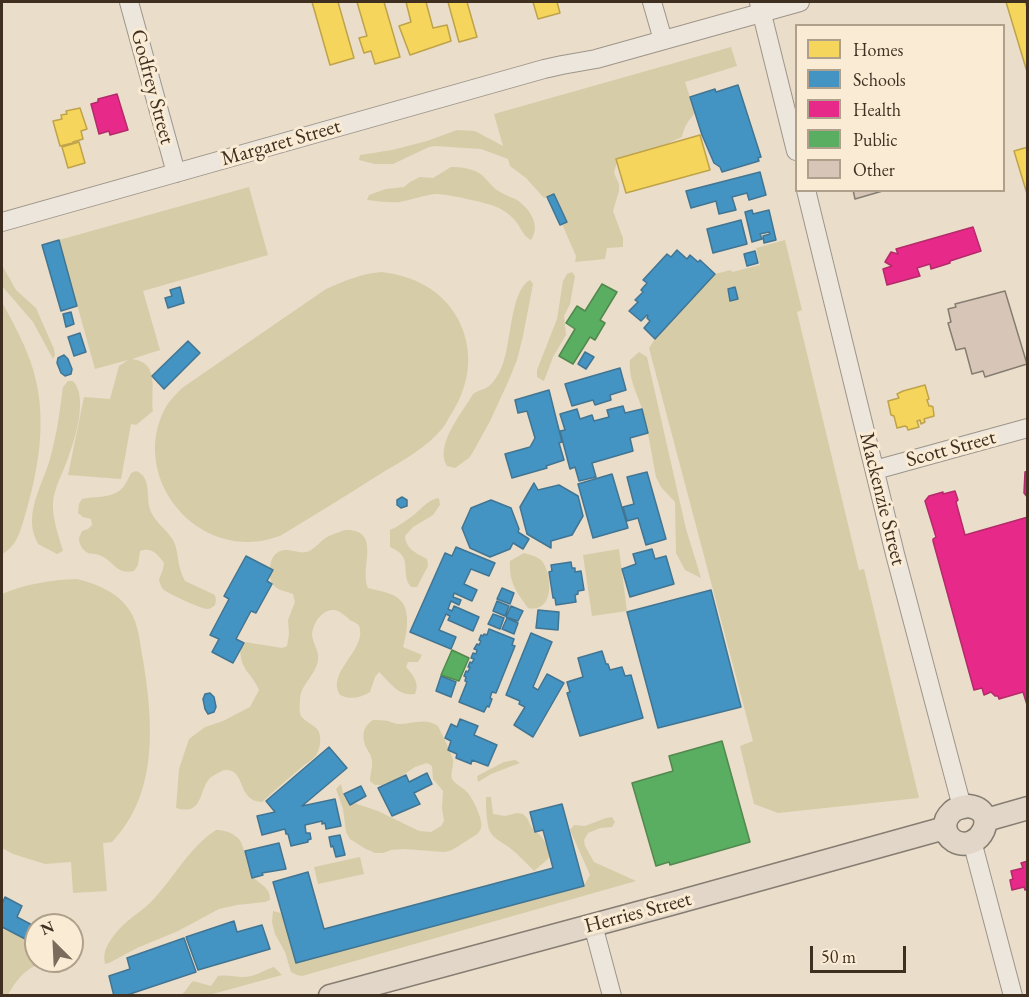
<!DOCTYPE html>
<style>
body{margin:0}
#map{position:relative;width:1029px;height:997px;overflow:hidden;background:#eaddca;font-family:"EB Garamond",serif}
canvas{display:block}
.frame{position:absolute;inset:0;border:3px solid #3e2f21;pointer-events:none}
.legend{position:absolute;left:795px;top:24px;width:210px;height:168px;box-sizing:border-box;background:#faebd4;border:2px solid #afa08c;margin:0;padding:8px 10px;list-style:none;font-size:18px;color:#3e2f21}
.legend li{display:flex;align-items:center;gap:12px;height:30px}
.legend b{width:30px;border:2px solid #afa08c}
.north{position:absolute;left:24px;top:913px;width:60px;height:60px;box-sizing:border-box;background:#faebd4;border:2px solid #afa08c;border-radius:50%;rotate:336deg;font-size:16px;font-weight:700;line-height:24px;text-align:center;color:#3e2f21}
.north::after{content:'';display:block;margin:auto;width:21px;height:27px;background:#7a6c5c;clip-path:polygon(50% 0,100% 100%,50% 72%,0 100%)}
.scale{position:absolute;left:810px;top:946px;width:96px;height:27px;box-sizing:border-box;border:3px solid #3e2f21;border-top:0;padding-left:8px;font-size:18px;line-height:21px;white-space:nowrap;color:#3e2f21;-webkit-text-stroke:4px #faebd4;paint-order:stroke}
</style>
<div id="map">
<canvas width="1029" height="997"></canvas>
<div class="frame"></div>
<ul class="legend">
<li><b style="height:16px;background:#f6d55c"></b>Homes</li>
<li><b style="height:16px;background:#4393c3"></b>Schools</li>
<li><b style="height:16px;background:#e7298a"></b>Health</li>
<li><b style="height:16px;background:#5aae61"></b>Public</li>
<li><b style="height:16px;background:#d7c6b8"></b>Other</li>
</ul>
<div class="north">N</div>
<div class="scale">50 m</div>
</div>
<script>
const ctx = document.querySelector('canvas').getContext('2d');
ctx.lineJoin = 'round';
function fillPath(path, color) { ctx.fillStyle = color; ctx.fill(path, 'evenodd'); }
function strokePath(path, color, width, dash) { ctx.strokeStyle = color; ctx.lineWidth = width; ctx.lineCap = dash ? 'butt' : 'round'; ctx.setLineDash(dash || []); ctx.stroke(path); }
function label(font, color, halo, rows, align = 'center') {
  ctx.font = font + ' "EB Garamond",serif'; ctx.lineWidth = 6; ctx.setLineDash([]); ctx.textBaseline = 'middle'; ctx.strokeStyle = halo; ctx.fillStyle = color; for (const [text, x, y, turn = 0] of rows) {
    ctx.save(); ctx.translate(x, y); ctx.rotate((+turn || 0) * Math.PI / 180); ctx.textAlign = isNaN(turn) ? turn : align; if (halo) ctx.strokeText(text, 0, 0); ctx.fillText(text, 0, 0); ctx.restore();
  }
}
const green = new Path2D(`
 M731,47L737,66L685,82L695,113C688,121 684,127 682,137L632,159L619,161L616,165L614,173L619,184V191L613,211L623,238V247L607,248L605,259L575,262L576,256L562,224L567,222L555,194L544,198L526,178L510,166L508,159L481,149L435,146L429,147L393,164H375L359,160L360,155L392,150L427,141L457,130L475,131L503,146L494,114Z
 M451,167C461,167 470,168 479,173C486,177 491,187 500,192C505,195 511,197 517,200C530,209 541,225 531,240C524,237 522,230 517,223C513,217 505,211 499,208C489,203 447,194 436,194C423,195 412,200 400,202C389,203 378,201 367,200L369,195L386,189L404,187L410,182L420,177L433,178Z
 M249,187L268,255L143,291L160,350L132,359C161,363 150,390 153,411L136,425L131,424L121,479L68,475L84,397L110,399L119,366L128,360L95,369L59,240Z
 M785,240L802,310L797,312L859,570L864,569L919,798L778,813L754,804L740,746L753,741L649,348L655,339L715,274L731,270L732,272L760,265L756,248Z
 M2,265L16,290L36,308L54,349L55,355L53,359L33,322L2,286Z
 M382,272C415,276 444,291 459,321C475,353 469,387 450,416C447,421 444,427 440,431C425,448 404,460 385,471C350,493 315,515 280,536C270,539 260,542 249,542C181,543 131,466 167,405C171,399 177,393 182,388L326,289C345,281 362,273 382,272Z
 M572,272L575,276L570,304L564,316L566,335L553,357L544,381L537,377V370L557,319L563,281L567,274Z
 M530,280L533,284L523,336L517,360L508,382L490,421L473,452L469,458L455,468L447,466C434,445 463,412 473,394C478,390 484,390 489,386C493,383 498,375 500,371C512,348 509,291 530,280Z
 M2,302C12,321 24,342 31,363C48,412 40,464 26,512C21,528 18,546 2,554Z
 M639,352L647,357L686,529L701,578L685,570L676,553L675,502L661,487L656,477C652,457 649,436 644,415C639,396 628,381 630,360Z
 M68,381H73C89,398 74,442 67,461C62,474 55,487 53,501C52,518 58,534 63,551L57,554L38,544C36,540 34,535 33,531C28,504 45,480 51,455C57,433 60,410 63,387Z
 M136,471C150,476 147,493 149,505C151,520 166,528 173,540C178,549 177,558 180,568C181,573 183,577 185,581L215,595L216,600L215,605C213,607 210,609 207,609C202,609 166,593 163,589C161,587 160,583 159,580L163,569L164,563C157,554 152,547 140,551L138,565L134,571C115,575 114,560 99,555C94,553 89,555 85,551C81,548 79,543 79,538L82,531L88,529L92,525L91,519L83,517L78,513L79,504L82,499C95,496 115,499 124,486C127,482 129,477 131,473Z
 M439,498L440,505L433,515L413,527L405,536C406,549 416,553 427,559L428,566L417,587H411C399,573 415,557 390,547V530C399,526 407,520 415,514C423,507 429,499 439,498Z
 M345,530C383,529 359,568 368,588C378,591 393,592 400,600C411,610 407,634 403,647L422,655L418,662H408L406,667C413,675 420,683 415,694C398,697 389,681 379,672L375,677L370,692C360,698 351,700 340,695C326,673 364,652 360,629C359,623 355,623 350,620C347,617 343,614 340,612C327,605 316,618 313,629C309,640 320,649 318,660C316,675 300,685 300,700C298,721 303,717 316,728C323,734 320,748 317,754C314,759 307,763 303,766C289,778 275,790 262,802C237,801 246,771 227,770C222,770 222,771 218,773C215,775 212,776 210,778C198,791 204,816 176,808L179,769L189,739L205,727L223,721L250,707L259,690C251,671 240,672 240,646L245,642L282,648L287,646L289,634L288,620L295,602L293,594C282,590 270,589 270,575C269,564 272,551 285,550C293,549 301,555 309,551C316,548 320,541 327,537C333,534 339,532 345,530Z
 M619,549L627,611L592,616L583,555Z
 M524,553C530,555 537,556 542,561C553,575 554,614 528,608C516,591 509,583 510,561Z
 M77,579C97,584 119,593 130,611C139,625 140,644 143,660C153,721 159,793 112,842L103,843L107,891L73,893L71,862L45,864L13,854L2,848V594C26,584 50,580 77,579Z
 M373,720C378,720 383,720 388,721C391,722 396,724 398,724C412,724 426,717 438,726C443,737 450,749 453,760C454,766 450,773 452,779C455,784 462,787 466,791C472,796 484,821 481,828C479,835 473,836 468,840C459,845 454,851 444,852L404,849L391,850L383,853H375L364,848L350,839L346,832L343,809L336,789L341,784L344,797L348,801L378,811L419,831L431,832L441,826L444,821L442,808L443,791L433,779L432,766L427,763L415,767L388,785H375L370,781C370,773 374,764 371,757C371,755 368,751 367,749C361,738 362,727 373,720Z
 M515,760L520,763L491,774L478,782L477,776L504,762Z
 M486,797H491L493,814L505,816L517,813L523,814L527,818L532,828L540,835L545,842L550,854L548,859L534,871C526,863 519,855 510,848C501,841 490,838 488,825C486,816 486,806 486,797Z
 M612,817L615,822L612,827L600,828L588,833L584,840L585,846L594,862L636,881L302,976L297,975L291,972L285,952L275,934L272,922L273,911L281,913L296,963L583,887L590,875L570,830L574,825L585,826L606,818Z
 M216,830C224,830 231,832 238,838C245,845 246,864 251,874C257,884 271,886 270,900L265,902L237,905L219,909L178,931L137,948L109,963L105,964C102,952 108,943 115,934C124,922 139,913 150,903C173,880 188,848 216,830Z
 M360,857L364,874L318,884L314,867Z
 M2,929L36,943V961H65L67,964C59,968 51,964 43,964C26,966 15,982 8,995H2Z
 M274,967L282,975L209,995H164C169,994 175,996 180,995C186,993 188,985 193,981L211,986L218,976C229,974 240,979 251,976C260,974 266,969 274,967Z`);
const homes = new Path2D(`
 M312,2H338L354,58L330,65Z
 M357,2H384L400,57L375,64L371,51L364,53L359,38L367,36Z
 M406,2H426L433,28L447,25L451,41L410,55L399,26L411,22Z
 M448,2H467L477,37L459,42Z
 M533,2H557L560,13L538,19Z
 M1006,2H1025L1028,10V75Z
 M80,108L87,129L81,131L83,139L73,142V143L60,146L53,121L62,119L61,115L67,114L66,111Z
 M700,135L710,170L626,193L616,159Z
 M79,142L85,163L68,168L62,147Z
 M1028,147V197L1014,151Z
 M925,385L929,399L927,400L929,406H931L933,407L934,416L924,419L925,422L921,424L920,420L917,421L919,427L908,430L907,427L905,426L897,428L894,416L891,415L888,401L899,398L897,394L903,391Z`);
const schools = new Path2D(`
 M738,85L761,157L758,158L759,161L722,172L720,167L714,163L702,135L690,97L715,89L716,92Z
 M760,172L766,195L749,200L747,193L732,197L736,210L719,214L716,201L691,208L686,191Z
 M554,194L567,222L560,225L547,197Z
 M752,210L753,214L769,210L776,240L764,243L763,236L770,234L769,232L760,234L762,239L752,242L745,212Z
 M741,220L747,244L713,253L707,229Z
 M59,240L77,306L61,311L42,245Z
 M677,250L687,259L690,255L698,262L700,260L715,274L655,339L644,328L650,321L647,318L648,316L647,315L641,321L629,311L638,302L635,300L643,292L641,290L647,283L643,280L667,254L671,257Z
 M755,251L758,263L747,266L744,254Z
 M180,287L184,303L168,308L165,298L172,296L170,290Z
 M735,287L738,299L730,301L728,289Z
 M71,312L74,324L66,327L63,314Z
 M80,333L86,352L74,356L68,337Z
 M188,341L200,353L164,389L152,376Z
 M585,352L594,357L586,369L578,364Z
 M64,355L68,359L72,369L71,374L65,376L61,373L57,363L58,358Z
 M620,368L626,390L610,395L611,400L595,405L593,400L572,406L565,384Z
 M549,390L562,442L559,443L564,460L546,466L547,468L512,478L505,454L530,447L535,438L527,411L518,413L515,400Z
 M623,406L625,413L642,409L648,433L630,438L633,451L592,463L596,477L579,481L575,467L570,469L560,431L565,430L560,414L577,409L580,419L592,415L594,421L609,417L607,410Z
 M647,472L666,539L646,545L638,518L627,521L623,507L634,504L627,477Z
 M612,474L628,528L593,538L578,484Z
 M534,483L538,490L559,485L578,496L583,516L572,535L551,541V548L527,534L520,507Z
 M402,497L407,500V506L401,508L397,505V500Z
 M491,500L511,508L519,529L518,532L529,539L523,549L513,543L510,549L490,557L470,548L462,528L471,508Z
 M456,547L495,563L489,576L471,569L464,584L477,590L472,601L454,593L453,597L461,600L459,605L451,601L448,609L452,611L454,606L479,617L473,631L448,620L450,616L446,614L439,630L456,637L451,649L410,632L445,553L452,556Z
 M652,549L655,559L666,556L674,584L630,597L622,569L636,564L633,554Z
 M246,556L273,570L267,581L272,584L256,613L251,611L236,639L244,643L233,663L212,652L219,639L210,635L229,599L224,596Z
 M571,562L572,568H575V572L581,571L584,590L578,591V594L575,595L576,602L556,605L555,598H553L549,572L552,571L551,565Z
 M502,588L514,593L510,604L497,599Z
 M711,590L741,707L658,728L627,612Z
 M497,601L509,606L505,616L493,611Z
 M511,606L523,611L518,621L506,617Z
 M538,610L559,612L558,630L536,628Z
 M493,614L504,618L500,629L488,624Z
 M507,618L518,623L514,634L502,629Z
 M489,629L514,639L512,645L515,646L496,693L492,692L490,698L492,699L489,707L487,706L484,712L459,702L467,682L465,681L466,677L464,676L466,671L468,672L470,667H468L470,662L472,663L474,659L471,658L473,653L476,654L477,650L474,649L477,644L479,645L481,641L479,640L481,635L483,636L484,634L487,635Z
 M531,633L552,642L533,687L538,690L547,674L564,683L533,737L514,725L525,707L519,704L520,701L506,695Z
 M602,651L606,664H608L610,670L622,667L625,676L631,675L643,718L580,736L567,693L570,692L567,682L583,677L578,658Z
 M441,676L456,682L451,697L436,691Z
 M210,693L214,697L216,707L214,712L208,714L205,709L203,699L205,694Z
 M460,719L478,726L474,735L497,745L488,766L472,760L471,764L456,758L457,754L448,750L451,741L445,738L451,724L457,727Z
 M329,747L347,768L302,806L335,799L341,826L326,829L325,823L322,824V821L305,825L306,833H310L311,839L308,840V842L291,846L288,834H286L285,829L262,835L257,816L275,812L266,801Z
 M427,773L432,784L414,793L420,804L392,816L378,788L406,775L409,782Z
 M361,786L366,796L350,805L344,794Z
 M562,804L584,886L296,963L273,882L308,872L324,929L553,868L543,830L535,832L530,812Z
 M340,835L345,855L336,857L333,846L331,847L329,837Z
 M279,843L286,869L262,873L263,875L252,878L245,851Z
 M5,897L22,906L17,917L36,927V932L31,942L2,927V904Z
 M234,921L237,932L262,925L270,949L198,970L186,937Z
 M184,938L196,972L124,996H114L109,976L130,969L127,958Z`);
const health = new Path2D(`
 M117,94L128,130L110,135L109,131L99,134L91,104L98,102V99Z
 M973,227L981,251L950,261V263L931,269L930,264L917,268L920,276L887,285L883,269L892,266L885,262L891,252L898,254L896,249Z
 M1028,471V498L1024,493L1025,472Z
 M955,491L958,500L956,502L965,535L1028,517V708L1023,692L999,699L998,696H995L991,692L984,695L982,688L974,690L933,541V539L936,537L925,501L929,496L943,492V494Z
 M1028,861V889L1025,890L1024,887L1012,890L1010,880L1013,879L1011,871L1023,868L1021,863Z`);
const public = new Path2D(`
 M602,284L617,292L600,320L605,323L595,340L590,337L573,364L559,356L575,329L566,323L577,306L585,311Z
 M452,650L469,658L459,681L441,675Z
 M722,741L750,842L670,865L669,862L656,866L632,783L673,771L669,756Z`);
const building = new Path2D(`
 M853,190H886L855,199Z
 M1005,291L1027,364L985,377L983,371L972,374L965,348L956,350L948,323L951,322L948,309L956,307L955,304Z`);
const minor = new Path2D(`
 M129,2L176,173
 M652,2L663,40
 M759,2L796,151
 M806,190L895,554L962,807
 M2,222L544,69L562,65L596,59L800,2
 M875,470L1028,428
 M972,841L1013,996
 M593,925L612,996`);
const major = new Path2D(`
 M968,806C1002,810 980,855 954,841C944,835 942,821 951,813C955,808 962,807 968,806Z
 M986,820L1028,808
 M330,996L671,904L945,828`);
const streetNames = [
 ["Godfrey Street",152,87,75],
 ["Margaret Street",281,143,-16],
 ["Scott Street",951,449,-15],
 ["Mackenzie Street",882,499,76],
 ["Herries Street",638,913,-15]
];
fillPath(green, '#d6cda8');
fillPath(homes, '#f6d55c');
strokePath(homes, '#bfa34a', 1.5);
fillPath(schools, '#4393c3');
strokePath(schools, '#427592', 1.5);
fillPath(health, '#e7298a');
strokePath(health, '#b42b6a', 1.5);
fillPath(public, '#5aae61');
strokePath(public, '#52884e', 1.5);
fillPath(building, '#d7c6b8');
strokePath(building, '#867d72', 1.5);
strokePath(minor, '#9e9589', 20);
strokePath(major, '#867d72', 25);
strokePath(minor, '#ede6dd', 18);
strokePath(major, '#e1d6c7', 22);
label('21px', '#3e2f21', '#faebd4', streetNames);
</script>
